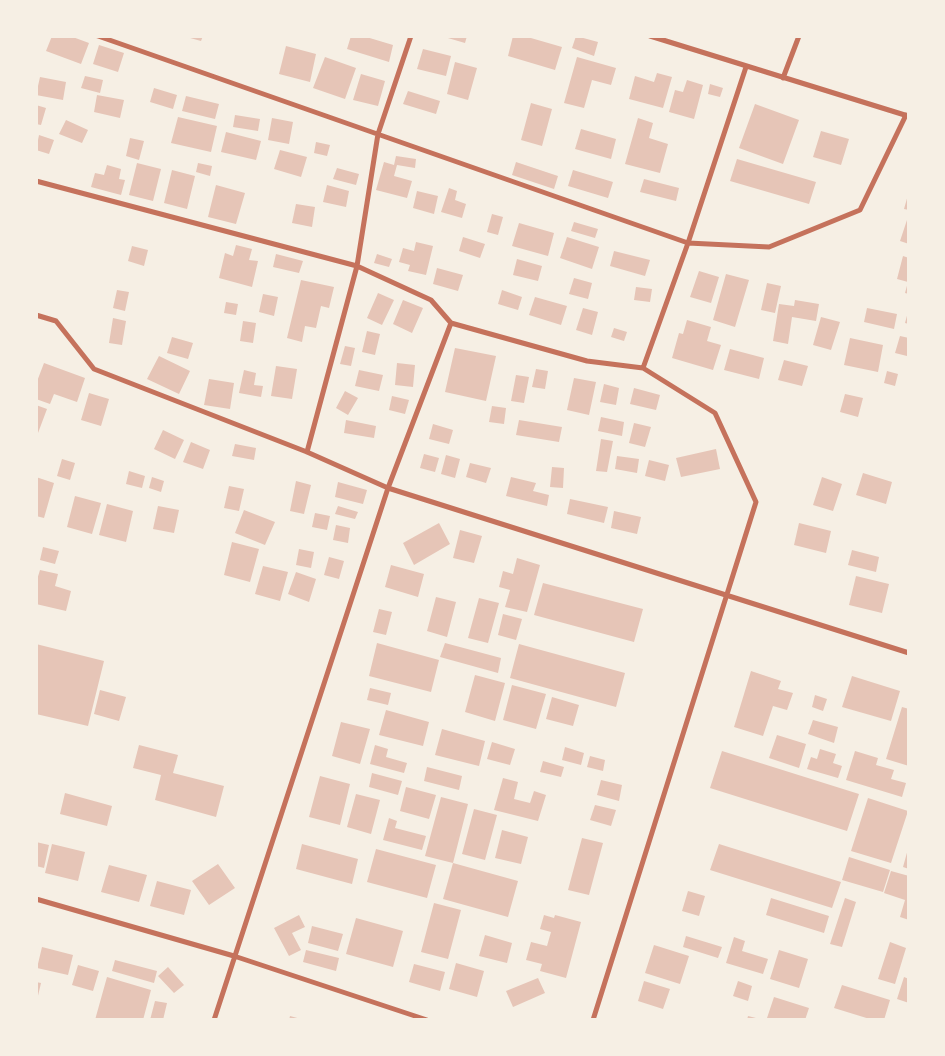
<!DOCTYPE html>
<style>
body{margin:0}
#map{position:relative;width:945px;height:1056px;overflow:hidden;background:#f6efe4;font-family:Karla,sans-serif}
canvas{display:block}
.frame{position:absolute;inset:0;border:38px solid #f6efe4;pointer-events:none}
</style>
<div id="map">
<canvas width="945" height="1056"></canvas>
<div class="frame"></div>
</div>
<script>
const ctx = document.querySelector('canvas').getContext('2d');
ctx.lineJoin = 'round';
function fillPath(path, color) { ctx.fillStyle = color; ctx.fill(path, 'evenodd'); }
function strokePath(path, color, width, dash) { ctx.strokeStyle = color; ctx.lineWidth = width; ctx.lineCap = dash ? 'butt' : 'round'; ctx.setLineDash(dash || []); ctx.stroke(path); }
const building = new Path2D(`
 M52,36H70L89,43L81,64L46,51Z
 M183,36H203L201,41Z
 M351,36H363L393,45L389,62L347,49Z
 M441,36H467L465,43Z
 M513,36H524L562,47L555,70L508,56Z
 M576,36L598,42L594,56L572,48Z
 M99,45L124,53L118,72L93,64Z
 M286,46L316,54L310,82L279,74Z
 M423,49L451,56L446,76L417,69Z
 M325,57L356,68L345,99L313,88Z
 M577,57L616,68L611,85L592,80L584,108L564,103Z
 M455,62L477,68L468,100L447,94Z
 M657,73L672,77L663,108L629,99L635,76L654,82Z
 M361,74L385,81L378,106L353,100Z
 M85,76L103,80L100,93L81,88Z
 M40,77L66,82L63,100L36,95Z
 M687,80L703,85L694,119L669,112L675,90L683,92Z
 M710,84L723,88L720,97L708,94Z
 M154,88L177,95L173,109L150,102Z
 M408,91L440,101L436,114L403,104Z
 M97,95L124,100L120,118L94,112Z
 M186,96L219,104L215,119L182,111Z
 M531,103L552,109L542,146L521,140Z
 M755,104L799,120L783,164L739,148Z
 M36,105L46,108L41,125L36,124Z
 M235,115L260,119L258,131L233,127Z
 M178,117L217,126L211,152L171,143Z
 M272,118L293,122L289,144L268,140Z
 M638,118L653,123L649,138L668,144L660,173L625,164Z
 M66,120L88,130L82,143L59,134Z
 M581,129L616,139L611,159L575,149Z
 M821,131L849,139L841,165L813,157Z
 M226,132L261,141L256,160L221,152Z
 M39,135L54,140L49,154L36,150Z
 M130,138L144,141L139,160L126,156Z
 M316,142L330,145L327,156L314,153Z
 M280,150L307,157L301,177L274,169Z
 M396,156L416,159L415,168L397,165L394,176L412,181L407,198L376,190L384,162L394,165Z
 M737,159L816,182L809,204L730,181Z
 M516,162L558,176L554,189L512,175Z
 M137,163L161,169L153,201L129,195Z
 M198,163L212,166L210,176L196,172Z
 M107,165L121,169L119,179L125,180L121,195L91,187L95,173L104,175Z
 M337,168L359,174L356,185L333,179Z
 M172,170L195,176L187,209L164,203Z
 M573,170L613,182L608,198L568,186Z
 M644,179L679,188L676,201L640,192Z
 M216,185L245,193L236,224L208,217Z
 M327,185L349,191L346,207L323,202Z
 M449,188L457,191L455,200L466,204L462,218L441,212Z
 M417,191L438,196L434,214L413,208Z
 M908,195H909V210L904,209Z
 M296,204L315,207L312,227L292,223Z
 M492,214L503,217L498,235L487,232Z
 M908,217H909V244L900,241Z
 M574,222L598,229L595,238L571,231Z
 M519,223L554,233L548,256L512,246Z
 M463,237L485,244L480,258L459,251Z
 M567,237L599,247L592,269L560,258Z
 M416,242L433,246L426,275L408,271L410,265L399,262L403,248L414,251Z
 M236,245L252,249L249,260L258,261L252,287L219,278L225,253L233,256Z
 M132,246L148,250L144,266L128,261Z
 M614,251L650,260L645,276L610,266Z
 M276,254L303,261L299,273L273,267Z
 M377,254L392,259L389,267L374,263Z
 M903,256L909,258V294L905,293L908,282L897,279Z
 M517,259L542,266L538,281L513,275Z
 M437,268L463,275L458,291L433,284Z
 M699,271L719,277L711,303L690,297Z
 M726,274L749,280L735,327L713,320Z
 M574,278L592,283L588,299L569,294Z
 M301,280L334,287L329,308L321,306L316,328L305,326L302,342L287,338Z
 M767,283L781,286L775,313L761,310Z
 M636,287L652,289L650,302L634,300Z
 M117,290L129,292L125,311L113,308Z
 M502,290L522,297L518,310L498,304Z
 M378,293L394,300L382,325L367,318Z
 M263,294L278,297L274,316L259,312Z
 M535,297L567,306L561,325L529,315Z
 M403,300L423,308L412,333L393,324Z
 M795,300L819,304L816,321L792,317L788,344L773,341L779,304L794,306Z
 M226,302L238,304L236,315L224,313Z
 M583,308L598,312L592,335L576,330Z
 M867,308L897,314L894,329L864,322Z
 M908,312H909V324L905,323Z
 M821,317L840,322L831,350L813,345Z
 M113,318L126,321L122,345L109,343Z
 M687,320L711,327L707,341L721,345L713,370L672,358L679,333L683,334Z
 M243,321L256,323L253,343L240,341Z
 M614,328L627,332L624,341L611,337Z
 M367,331L380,334L375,355L362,352Z
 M900,336L909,338L907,356L895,353Z
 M172,337L193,343L188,359L167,353Z
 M850,338L883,345L878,372L844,365Z
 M345,346L355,348L351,366L340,364Z
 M455,348L496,356L486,401L445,392Z
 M730,349L764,358L759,379L724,370Z
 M159,356L190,371L179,394L147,379Z
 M784,360L808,366L802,386L778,380Z
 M44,363L85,378L77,402L54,394L50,404L36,399V384Z
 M397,363L415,365L413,387L395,385Z
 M276,366L297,369L292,399L271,396Z
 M536,369L548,371L545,389L532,387Z
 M244,370L256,373L254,385L263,386L261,397L239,393Z
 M359,370L383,375L379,391L355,386Z
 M887,371L898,374L895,386L884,383Z
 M516,375L529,377L524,403L511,401Z
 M574,378L596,382L589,415L567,410Z
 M209,379L234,383L230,409L204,405Z
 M604,384L619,388L616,405L600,402Z
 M634,388L660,395L656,410L630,404Z
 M345,391L358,398L348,415L336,408Z
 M89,393L109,399L101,426L81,420Z
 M845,394L863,398L858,417L840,412Z
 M392,396L409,400L405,414L389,410Z
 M36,405L47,409L38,433L36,432Z
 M492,406L506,408L504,424L489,422Z
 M601,417L624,422L622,436L598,431Z
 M346,420L376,426L374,438L344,433Z
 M519,420L562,427L559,442L516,435Z
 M634,423L651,427L645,447L629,443Z
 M433,424L453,430L449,444L429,439Z
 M163,430L184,440L175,459L154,449Z
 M601,439L613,441L607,472L596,471Z
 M191,442L210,450L203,469L183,462Z
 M235,444L256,448L254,460L232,456Z
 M716,449L720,469L681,477L676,458Z
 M424,454L439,458L435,472L420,468Z
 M446,455L460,459L455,478L441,474Z
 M617,456L639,459L637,473L615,469Z
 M62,459L75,463L70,480L57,476Z
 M649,460L669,465L665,481L645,476Z
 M470,463L491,468L486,483L466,477Z
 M552,467L564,468L563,488L550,487Z
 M129,471L145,476L142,488L126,484Z
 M863,473L892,482L886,504L856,495Z
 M36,477L54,483L44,518L36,516Z
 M152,477L164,481L161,492L149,488Z
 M511,477L536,483L533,491L549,495L547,506L506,496Z
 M822,477L842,484L833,511L813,505Z
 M296,481L311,485L304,514L290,511Z
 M338,482L367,490L363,504L335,497Z
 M229,486L244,489L239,511L224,508Z
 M75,496L101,503L92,534L67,527Z
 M570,499L608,507L604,523L567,514Z
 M107,504L133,511L126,542L99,535Z
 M158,506L179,510L174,533L153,529Z
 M338,506L358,512L355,519L335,514Z
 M244,510L275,522L265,545L235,533Z
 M614,511L641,517L637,534L611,528Z
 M315,513L330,516L327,530L312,527Z
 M439,523L450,544L414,565L403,543Z
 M799,523L831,531L826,553L794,545Z
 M336,525L350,528L348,543L333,540Z
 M460,530L482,536L474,563L453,558Z
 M232,542L259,549L250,582L224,575Z
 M43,547L59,551L55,564L40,560Z
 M299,549L314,552L311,568L296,565Z
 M852,550L879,557L876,572L848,565Z
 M329,557L344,561L339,579L324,575Z
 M517,558L540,565L527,612L505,607L510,590L499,587L503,571L513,574Z
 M391,565L424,574L418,597L385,587Z
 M263,566L288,572L280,601L255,594Z
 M40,570L58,574L55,586L71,591L66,611L36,604V583Z
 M296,572L316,579L309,602L288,594Z
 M856,576L889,584L882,613L849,605Z
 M543,583L643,609L634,642L534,615Z
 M436,597L456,602L447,637L427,631Z
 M479,598L499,603L488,643L468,638Z
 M379,609L392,612L386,635L373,632Z
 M503,614L522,619L516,640L498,635Z
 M377,643L439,660L431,692L369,676Z
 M445,643L501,658L498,673L440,657Z
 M36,644L104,661L88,726L36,714Z
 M519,644L625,673L616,707L510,678Z
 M751,671L781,681L778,689L793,693L787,710L773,706L763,736L734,727Z
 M475,675L505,683L495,721L465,712Z
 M852,676L900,691L891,721L842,707Z
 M512,685L546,694L536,729L503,720Z
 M370,688L391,693L388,705L367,700Z
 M100,690L126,697L119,721L94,714Z
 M815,695L827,699L823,711L812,707Z
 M552,697L579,705L573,726L546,719Z
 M902,707L909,709V766L886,759Z
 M386,710L429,722L423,746L379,735Z
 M813,720L838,727L834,743L808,734Z
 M341,722L370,729L360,764L332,756Z
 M442,729L485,741L479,766L435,755Z
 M777,735L806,744L799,768L769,758Z
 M492,742L515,749L510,765L487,759Z
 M139,745L178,755L173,773L224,786L216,817L155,800L161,775L133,768Z
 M375,745L388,749L386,757L407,763L404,773L370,764Z
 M565,747L584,753L581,765L562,760Z
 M820,749L836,754L833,763L842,766L838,778L807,769L811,757L817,759Z
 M722,751L859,794L847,831L710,788Z
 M855,751L878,758L876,765L894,770L891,779L906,783L902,797L846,780Z
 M590,756L605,760L603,771L587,767Z
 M543,761L564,767L561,777L540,772Z
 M427,767L462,776L459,790L424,781Z
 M372,773L402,781L398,795L369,787Z
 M320,776L350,784L340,825L309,817Z
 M503,778L518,782L514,799L530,803L534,791L546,795L538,821L494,810Z
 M601,780L622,785L619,801L597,795Z
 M406,787L436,795L429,819L400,811Z
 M65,793L112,806L107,826L60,814Z
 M356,794L380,800L371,834L347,827Z
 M441,797L468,804L453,863L425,856Z
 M868,798L908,811L891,863L851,851Z
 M595,805L616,810L611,826L590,820Z
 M474,809L497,815L485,860L462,854Z
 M389,818L397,821L395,828L426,836L422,850L383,840Z
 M502,830L528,837L521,864L495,858Z
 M582,838L603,843L589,895L568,890Z
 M36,842L49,845L44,868L36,866Z
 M52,844L85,852L78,881L45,873Z
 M302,844L358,859L352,884L296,869Z
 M719,844L841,882L832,908L710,870Z
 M376,849L436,865L427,898L367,882Z
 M908,849H909V869L903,867Z
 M849,857L890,870L883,892L842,880Z
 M453,863L518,881L508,917L443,899Z
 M218,864L235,888L209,905L192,881Z
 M109,865L147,875L139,902L101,892Z
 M891,871L909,876V920L900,917L905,900L884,893Z
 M157,881L191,890L184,915L150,906Z
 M688,891L705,896L699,916L682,911Z
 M771,898L829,916L824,933L766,915Z
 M845,898L856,902L842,947L830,944Z
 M434,903L461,910L448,959L421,952Z
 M299,915L305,927L292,933L301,950L289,956L274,928Z
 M544,915L554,918L555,915L581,922L566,978L540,971L542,964L526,960L531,942L547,946L551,932L540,929Z
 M356,918L403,931L393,967L346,954Z
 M312,926L343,934L338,951L308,943Z
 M485,935L512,943L507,963L479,956Z
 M686,936L722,947L718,958L683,947Z
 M734,937L745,941L742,951L768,959L763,974L726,963Z
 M890,942L906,948L895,984L878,979Z
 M654,945L689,956L680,984L645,973Z
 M42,947L73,955L68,975L37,968Z
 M306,950L339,958L336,971L303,962Z
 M779,950L808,959L799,988L770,979Z
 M115,960L157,971L154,983L112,971Z
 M456,963L484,971L477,997L449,989Z
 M414,964L445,972L440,991L409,982Z
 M78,965L99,971L93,991L72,985Z
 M168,967L184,985L174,993L158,976Z
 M107,977L151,990L143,1020H95Z
 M904,977L909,979V1003L897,999Z
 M538,978L545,993L513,1007L506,991Z
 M644,981L670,989L663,1009L638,1001Z
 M738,981L752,986L748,1001L733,996Z
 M36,982L41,983L37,1000H36Z
 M842,985L890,1000L884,1020H873L834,1008Z
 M774,997L809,1008L805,1020L767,1018Z
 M155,1001L167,1003L163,1020H150Z
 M290,1016L301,1019V1020H289Z
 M748,1016L760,1019V1020H747Z`);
const minor = new Path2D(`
 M98,36L688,243L769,247L860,210L906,115
 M650,36L908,116
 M783,78L799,36
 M36,181L357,266L431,300L451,323L587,361L643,368
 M36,315L56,321L94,369L307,452L388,488L909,653
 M307,452L357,266L378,134L411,36
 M36,899L234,956L427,1020
 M214,1020L388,488L451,323
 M593,1020L756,502L715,413L643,368L688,243L746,67`);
fillPath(building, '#e6c5b7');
strokePath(minor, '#c5725c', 5);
</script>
